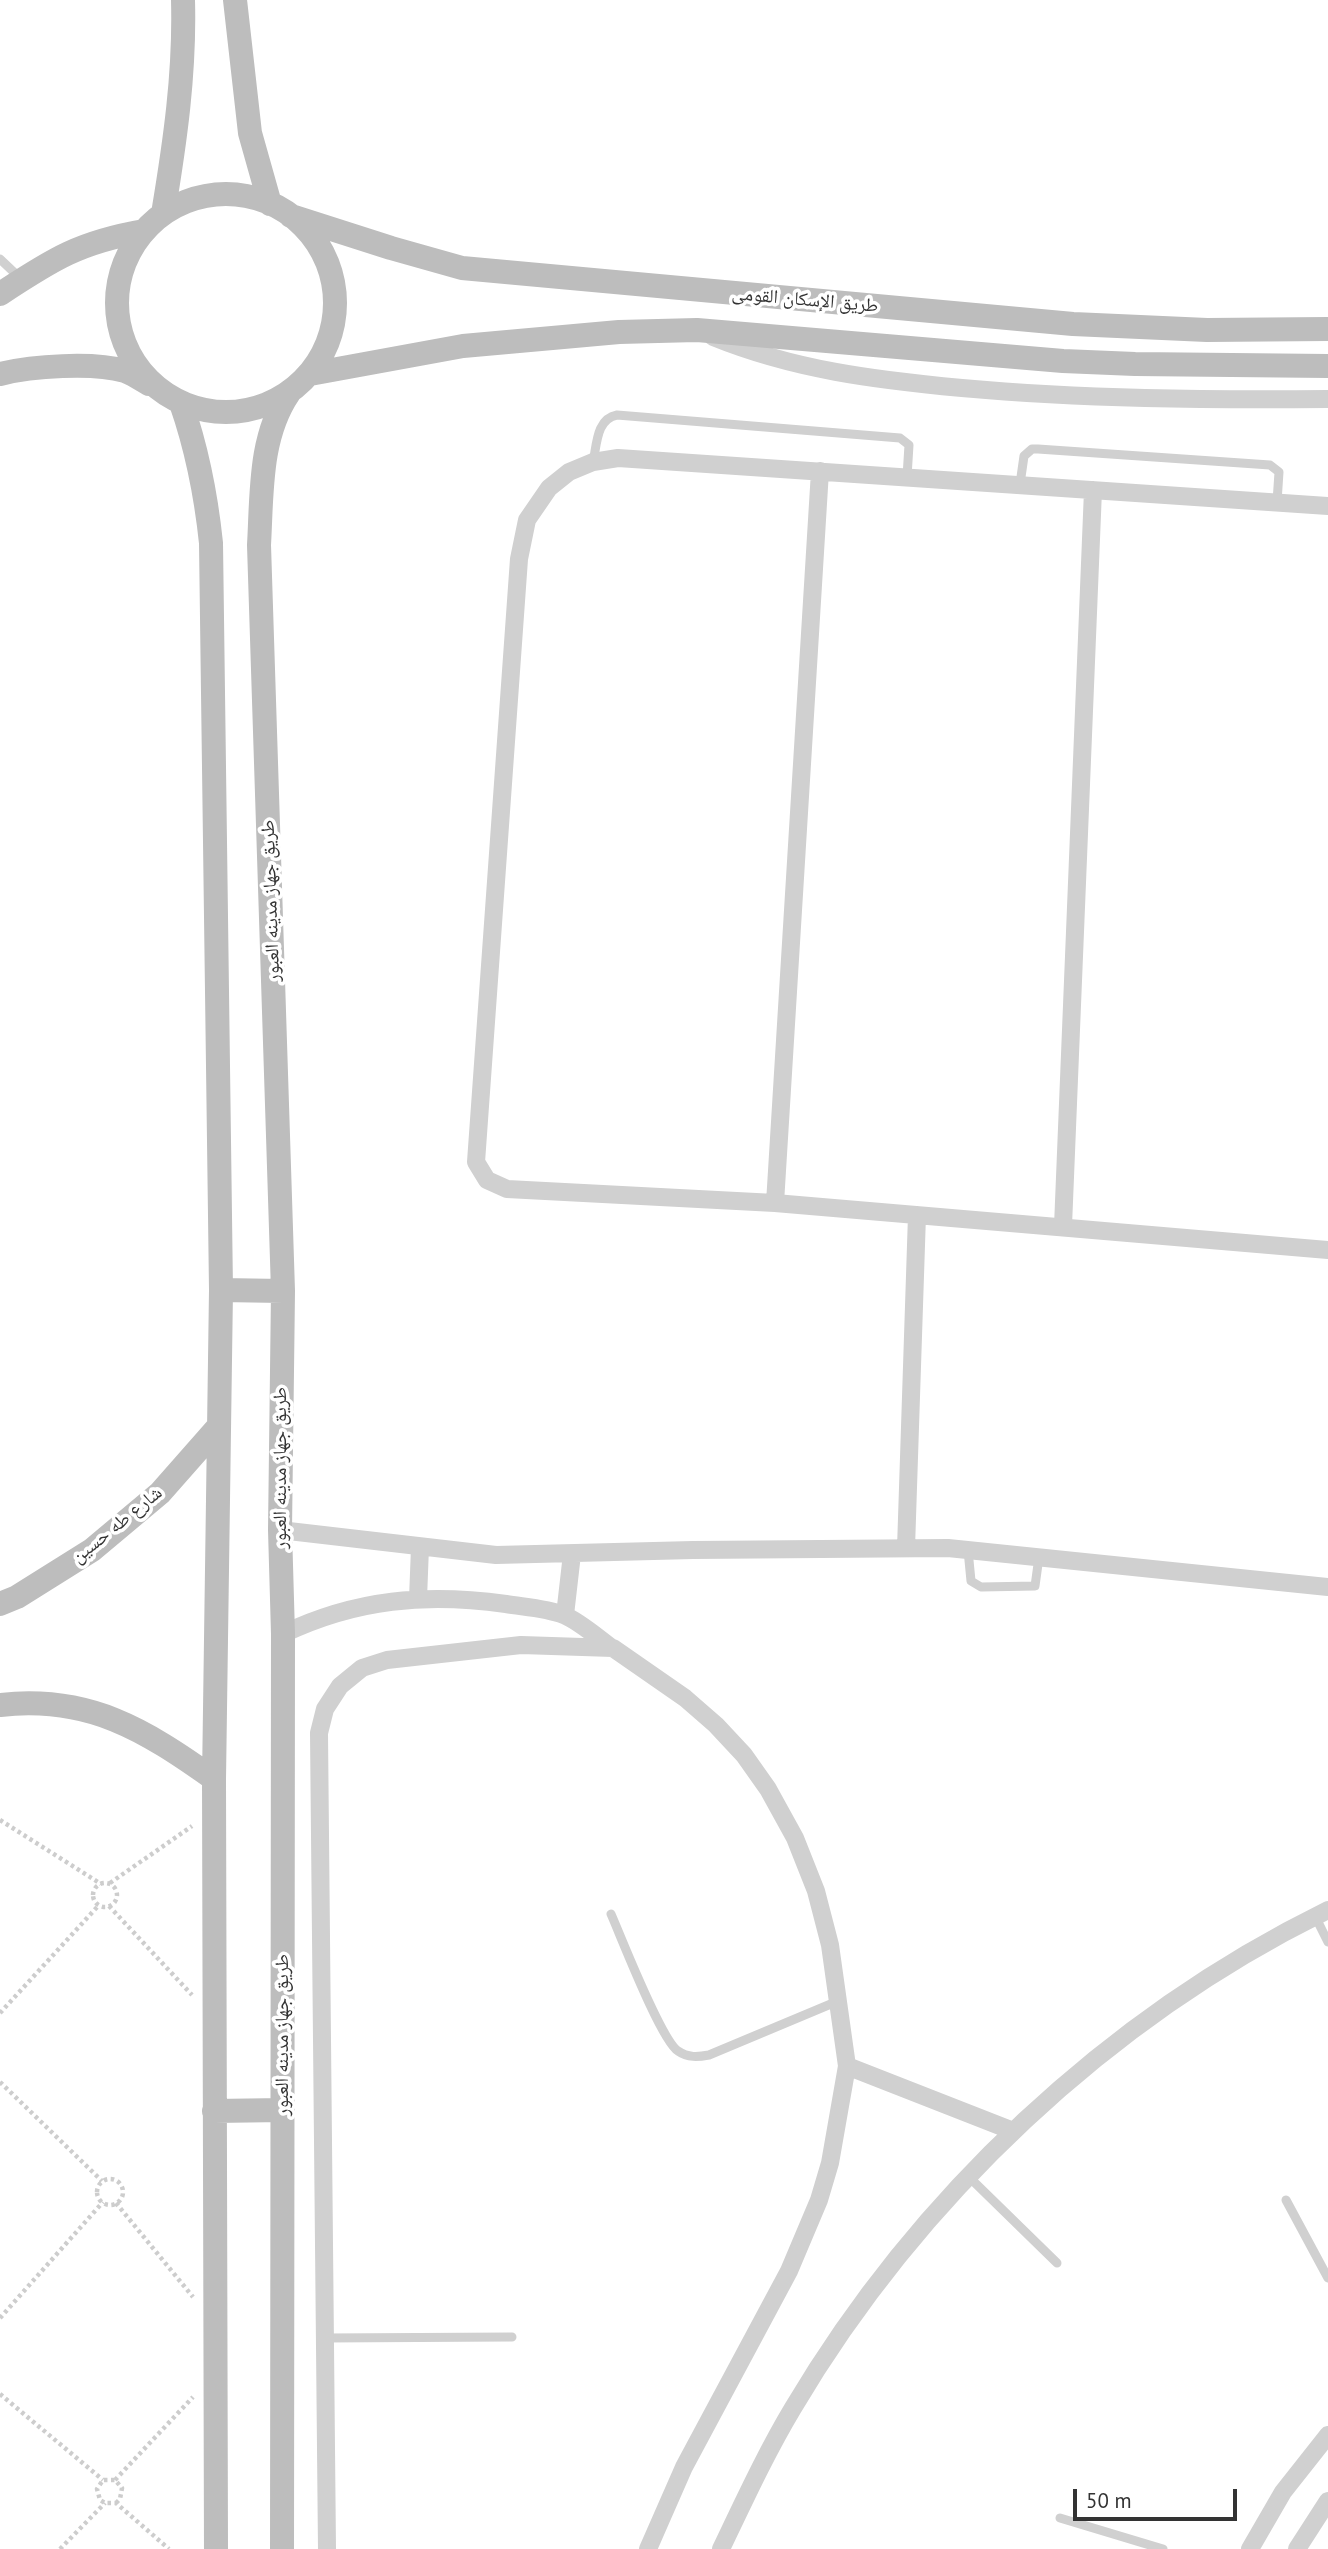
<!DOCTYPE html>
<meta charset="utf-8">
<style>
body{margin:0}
#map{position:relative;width:1328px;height:2549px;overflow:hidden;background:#fff;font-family:"PT Sans",sans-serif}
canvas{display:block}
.scale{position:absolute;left:1073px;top:2489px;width:164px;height:32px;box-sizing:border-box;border:4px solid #333;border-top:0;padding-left:9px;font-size:21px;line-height:24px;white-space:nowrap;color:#333;-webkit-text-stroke:5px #fff;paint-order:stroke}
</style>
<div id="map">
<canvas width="1328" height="2549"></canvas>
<div class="scale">50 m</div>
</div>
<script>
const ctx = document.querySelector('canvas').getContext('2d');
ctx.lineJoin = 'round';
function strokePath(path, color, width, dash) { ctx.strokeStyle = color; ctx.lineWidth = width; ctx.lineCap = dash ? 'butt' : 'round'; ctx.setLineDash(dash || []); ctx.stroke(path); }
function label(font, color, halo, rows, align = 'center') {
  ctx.font = font + ' "PT Sans","Noto Naskh Arabic",sans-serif'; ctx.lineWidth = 7; ctx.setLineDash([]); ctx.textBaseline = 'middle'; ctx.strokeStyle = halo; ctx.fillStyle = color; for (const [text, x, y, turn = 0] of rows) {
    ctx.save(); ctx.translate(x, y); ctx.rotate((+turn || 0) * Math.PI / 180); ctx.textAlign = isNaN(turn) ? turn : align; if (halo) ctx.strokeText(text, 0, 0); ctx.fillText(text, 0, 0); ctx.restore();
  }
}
const path = new Path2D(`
 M0,1820L101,1884
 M110,1883L192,1826
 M93 1895a12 12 0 1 1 24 0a12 12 0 1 1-24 0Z
 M109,1906L192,1995
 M0,2013L99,1905
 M0,2082L102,2181
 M97 2192a13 13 0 1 1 26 0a13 13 0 1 1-26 0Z
 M116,2203L193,2297
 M0,2318L103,2202
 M0,2394L103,2480
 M115,2480L193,2397
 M116,2503L120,2499L122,2488L115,2480H103L97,2489L100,2500L105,2503H116L169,2549
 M60,2549L105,2503`);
const lane = new Path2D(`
 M0,259L19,277
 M593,462C597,445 596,419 617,415L900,438L909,445L907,477
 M1020,484L1024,456L1032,449H1038L1270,465L1279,472L1277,502
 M968,1550L971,1581L981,1587L1035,1586L1039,1557
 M611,1914C622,1939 661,2040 678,2051C688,2058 698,2057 709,2055L838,2001
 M1315,1916L1328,1942
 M970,2178L1057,2263
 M1286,2200L1328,2278
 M324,2338L512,2337
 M1060,2518L1163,2549`);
const street = new Path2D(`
 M713,337C794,370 876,380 962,388C1084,399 1206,400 1328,399
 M1328,506L618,458L593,462L569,472L549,488L527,520L519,559L476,1162L487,1180L507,1189L775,1203L1328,1250
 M775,1203L820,471
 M1063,1226L1093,490
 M280,1530L496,1555L693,1550L948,1548L1328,1587
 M906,1548L917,1215
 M418,1599L420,1547
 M565,1615L572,1554
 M283,1634C356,1599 426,1593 506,1604C524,1607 546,1608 564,1615C580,1622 597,1637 612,1648
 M847,2066L1013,2131
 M327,2549L319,1733L325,1709L340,1686L362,1668L387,1660L521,1645L613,1648L685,1698L716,1725L744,1755L768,1789L795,1838L816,1891L830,1945L847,2066L830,2163L819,2200L789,2271L684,2467L648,2549
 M721,2549C744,2501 766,2453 793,2408C918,2197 1108,2018 1328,1910
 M1250,2549L1283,2492L1328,2435
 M1297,2549L1328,2501`);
const secondary = new Path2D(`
 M235,0L250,133L270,204
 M117 303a109 109 0 1 1 218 0a109 109 0 1 1-218 0Z
 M163,214C175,142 185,73 183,0
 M291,216L391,248L462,268L1073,324L1207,330L1328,329
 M0,294C53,259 80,242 144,231
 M0,374C32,366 93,362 125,371C133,374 142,380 149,384
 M310,374L463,346L619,332L697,330L1063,361L1135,364L1328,366
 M181,403C197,449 206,495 211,543L221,1290L214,1779L216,2549
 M221,1290L283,1291
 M0,1604L17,1597L92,1550L160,1493L219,1426
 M0,1705C89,1695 145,1730 214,1779
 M214,2111L283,2110
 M282,2549L283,1634L280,1530L283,1291L259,545C262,494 259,437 289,393`);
const streetNames = [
 ["طريق الإسكان القومى",805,300,5],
 ["طريق جهاز مدينه العبور",271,901,-92],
 ["طريق جهاز مدينه العبور",281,1468,-90],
 ["شارع طه حسين",117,1525,-39],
 ["طريق جهاز مدينه العبور",283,2035,-90]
];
strokePath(path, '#cdcdcd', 4.5, [3.5, 3.5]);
strokePath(lane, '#d0d0d0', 9);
strokePath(street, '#d0d0d0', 18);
strokePath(secondary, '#bdbdbd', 24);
label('19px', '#333', '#fff', streetNames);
</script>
